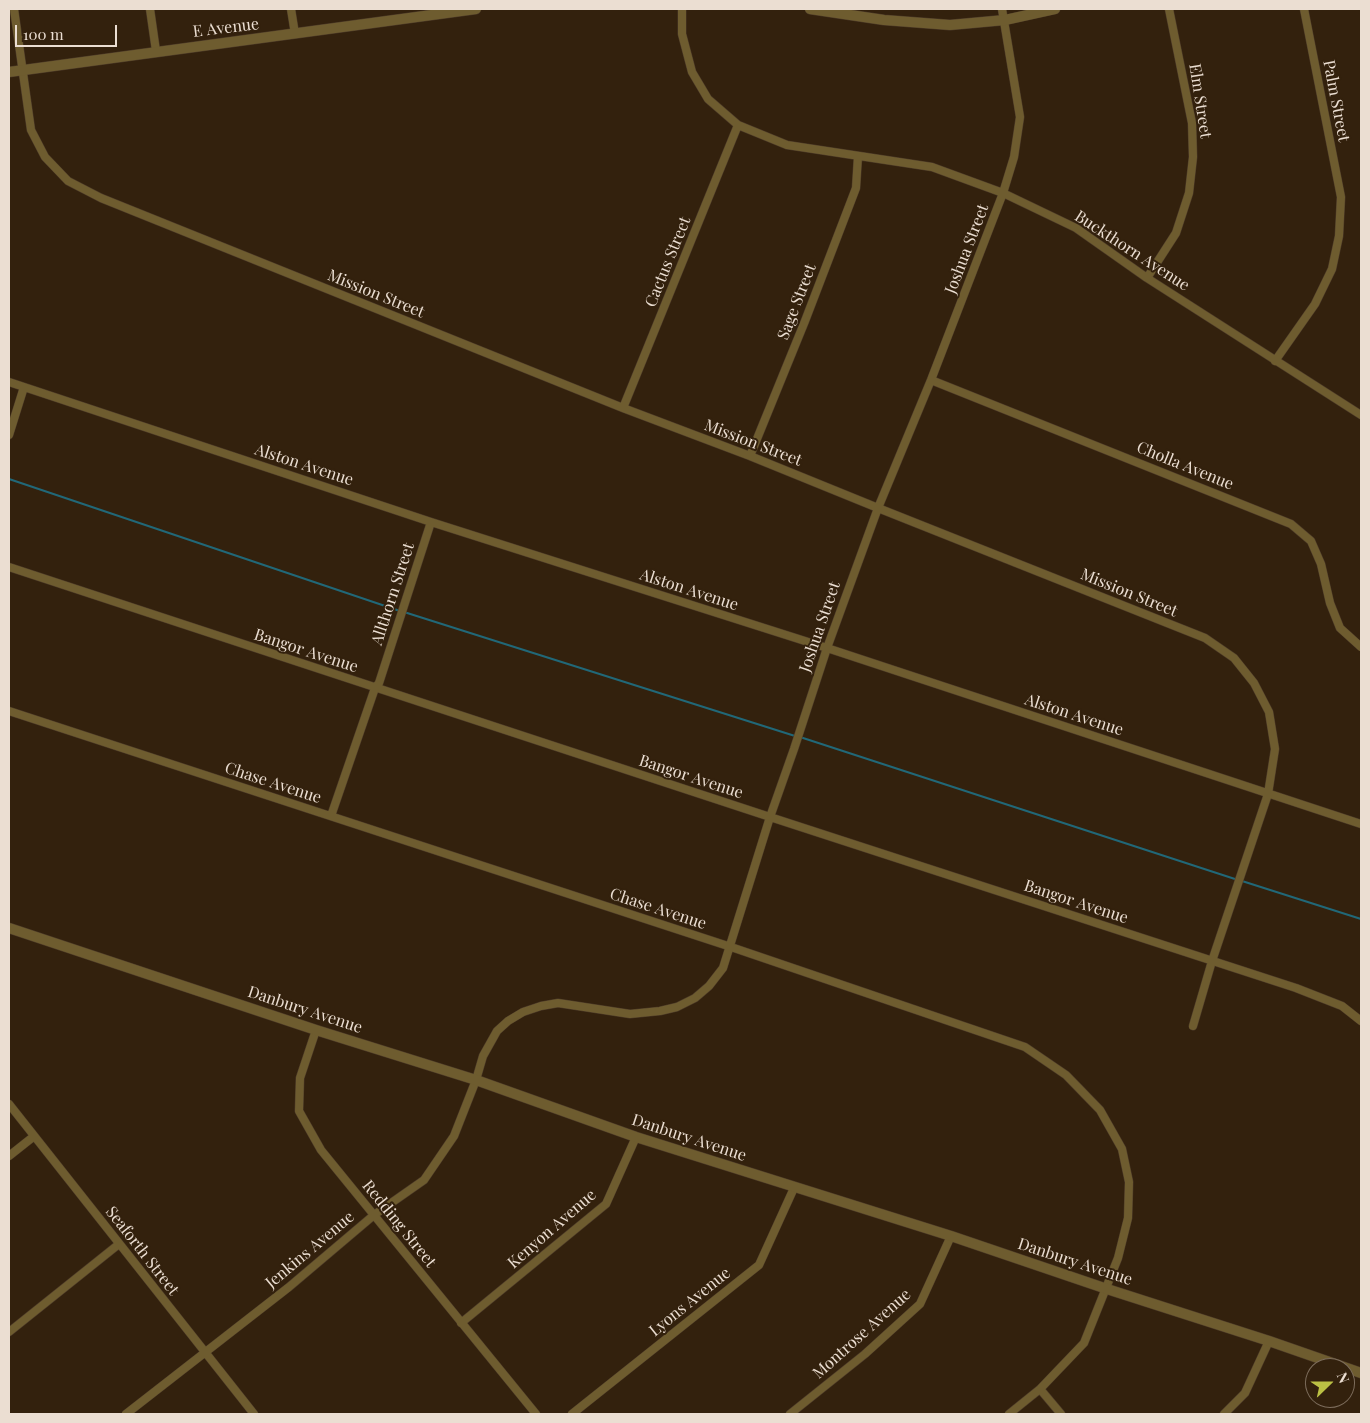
<!DOCTYPE html>
<style>
body{margin:0}
#map{position:relative;width:1370px;height:1423px;overflow:hidden;background:#33210d;font-family:"Playfair Display",serif}
canvas{display:block}
.frame{position:absolute;inset:0;border:10px solid #ebded2;pointer-events:none}
.north{position:absolute;left:1305px;top:1358px;width:50px;height:50px;box-sizing:border-box;background:#33210d;border:1px solid #7d6d5c;border-radius:50%;rotate:68deg;font-size:14px;font-weight:700;line-height:20px;text-align:center;color:#ebded2}
.north::after{content:'';display:block;margin:auto;width:18px;height:22px;background:#bbc044;clip-path:polygon(50% 0,100% 100%,50% 72%,0 100%)}
.scale{position:absolute;left:15px;top:25px;width:102px;height:22px;box-sizing:border-box;border:2px solid #ebded2;border-top:0;padding-left:6px;font-size:15px;line-height:18px;white-space:nowrap;color:#ebded2;-webkit-text-stroke:4px #33210d;paint-order:stroke}
</style>
<div id="map">
<canvas width="1370" height="1423"></canvas>
<div class="frame"></div>
<div class="north">N</div>
<div class="scale">100 m</div>
</div>
<script>
const ctx = document.querySelector('canvas').getContext('2d');
ctx.lineJoin = 'round';
function strokePath(path, color, width, dash) { ctx.strokeStyle = color; ctx.lineWidth = width; ctx.lineCap = dash ? 'butt' : 'round'; ctx.setLineDash(dash || []); ctx.stroke(path); }
function label(font, color, halo, rows, align = 'center') {
  ctx.font = font + ' "Playfair Display",serif'; ctx.lineWidth = 4; ctx.setLineDash([]); ctx.textBaseline = 'middle'; ctx.strokeStyle = halo; ctx.fillStyle = color; for (const [text, x, y, turn = 0] of rows) {
    ctx.save(); ctx.translate(x, y); ctx.rotate((+turn || 0) * Math.PI / 180); ctx.textAlign = isNaN(turn) ? turn : align; if (halo) ctx.strokeText(text, 0, 0); ctx.fillText(text, 0, 0); ctx.restore();
  }
}
const stream = new Path2D(`
 M9,479L400,611
 M404,612L795,736
 M800,737L1238,880
 M1242,881L1361,919`);
const minor = new Path2D(`
 M14,9L31,130L45,157L68,181L101,198L623,408L750,456L878,508L1205,638L1234,658L1254,683L1269,712L1275,749L1268,794L1212,961L1193,1026
 M150,9L156,51
 M291,9L295,34
 M682,9V34L692,72L708,99L738,125L787,145L932,167L1003,193L1076,228L1147,278L1361,415
 M1147,278L1176,233L1189,193L1193,157L1192,123L1169,9
 M1275,361L1315,304L1332,269L1339,236L1341,197L1304,9
 M931,380L1291,524L1311,541L1321,564L1330,603L1340,628L1361,647
 M9,382L431,522L827,648L1361,824
 M623,408L738,125
 M9,435L24,387
 M750,456L805,321L856,188L858,156
 M9,567L770,817L1296,988L1342,1006L1361,1021
 M9,711L731,947L1025,1047L1066,1075L1100,1110L1122,1149L1129,1182L1128,1218L1118,1258L1084,1343L1040,1389L1009,1414
 M331,816L375,688L379,683L431,522
 M316,1030L300,1078L299,1111L321,1150L536,1414
 M9,1104L254,1414
 M9,1156L33,1137
 M461,1323L606,1204L636,1137
 M9,1332L119,1244
 M1040,1389L1061,1414
 M126,1414L289,1287L374,1215L424,1180L454,1136L476,1080L483,1056L497,1031L508,1021L523,1012L541,1006L558,1003L630,1014L660,1011L677,1007L695,998L709,986L723,968L770,817L794,749L827,648L878,508L931,380L1003,193L1014,157L1020,117L1002,9
 M572,1414L759,1265L794,1188
 M790,1414L865,1354L920,1304L951,1236
 M1224,1414L1245,1393L1269,1341`);
const tertiary = new Path2D(`
 M810,9L884,20L950,25L1005,20L1055,9
 M9,72L476,9
 M9,928L316,1030L476,1080L636,1137L951,1236L1107,1289L1269,1341L1361,1373`);
const streetNames = [
 ["E Avenue",226,28,-7],
 ["Elm Street",1200,101,81],
 ["Palm Street",1336,101,79],
 ["Joshua Street",967,249,-69],
 ["Buckthorn Avenue",1132,251,33],
 ["Cactus Street",668,262,-68],
 ["Mission Street",376,294,22],
 ["Sage Street",797,302,-69],
 ["Mission Street",753,443,21],
 ["Alston Avenue",304,465,18],
 ["Cholla Avenue",1185,466,22],
 ["Alston Avenue",689,590,18],
 ["Mission Street",1129,593,22],
 ["Allthorn Street",393,594,-72],
 ["Joshua Street",820,627,-71],
 ["Bangor Avenue",306,651,18],
 ["Alston Avenue",1074,715,18],
 ["Bangor Avenue",691,777,18],
 ["Chase Avenue",273,783,18],
 ["Bangor Avenue",1076,902,18],
 ["Chase Avenue",658,909,18],
 ["Danbury Avenue",305,1010,18],
 ["Danbury Avenue",689,1138,18],
 ["Redding Street",399,1224,51],
 ["Kenyon Avenue",552,1229,-41],
 ["Jenkins Avenue",310,1250,-40],
 ["Seaforth Street",142,1251,52],
 ["Danbury Avenue",1075,1262,18],
 ["Lyons Avenue",690,1302,-39],
 ["Montrose Avenue",862,1334,-42]
];
strokePath(stream, '#216878', 2);
strokePath(minor, '#4d3b29', 9);
strokePath(tertiary, '#4d3b29', 11);
strokePath(minor, '#6e5c2f', 8);
strokePath(tertiary, '#6e5c2f', 10);
label('16px', '#ebded2', '#33210d', streetNames);
</script>
